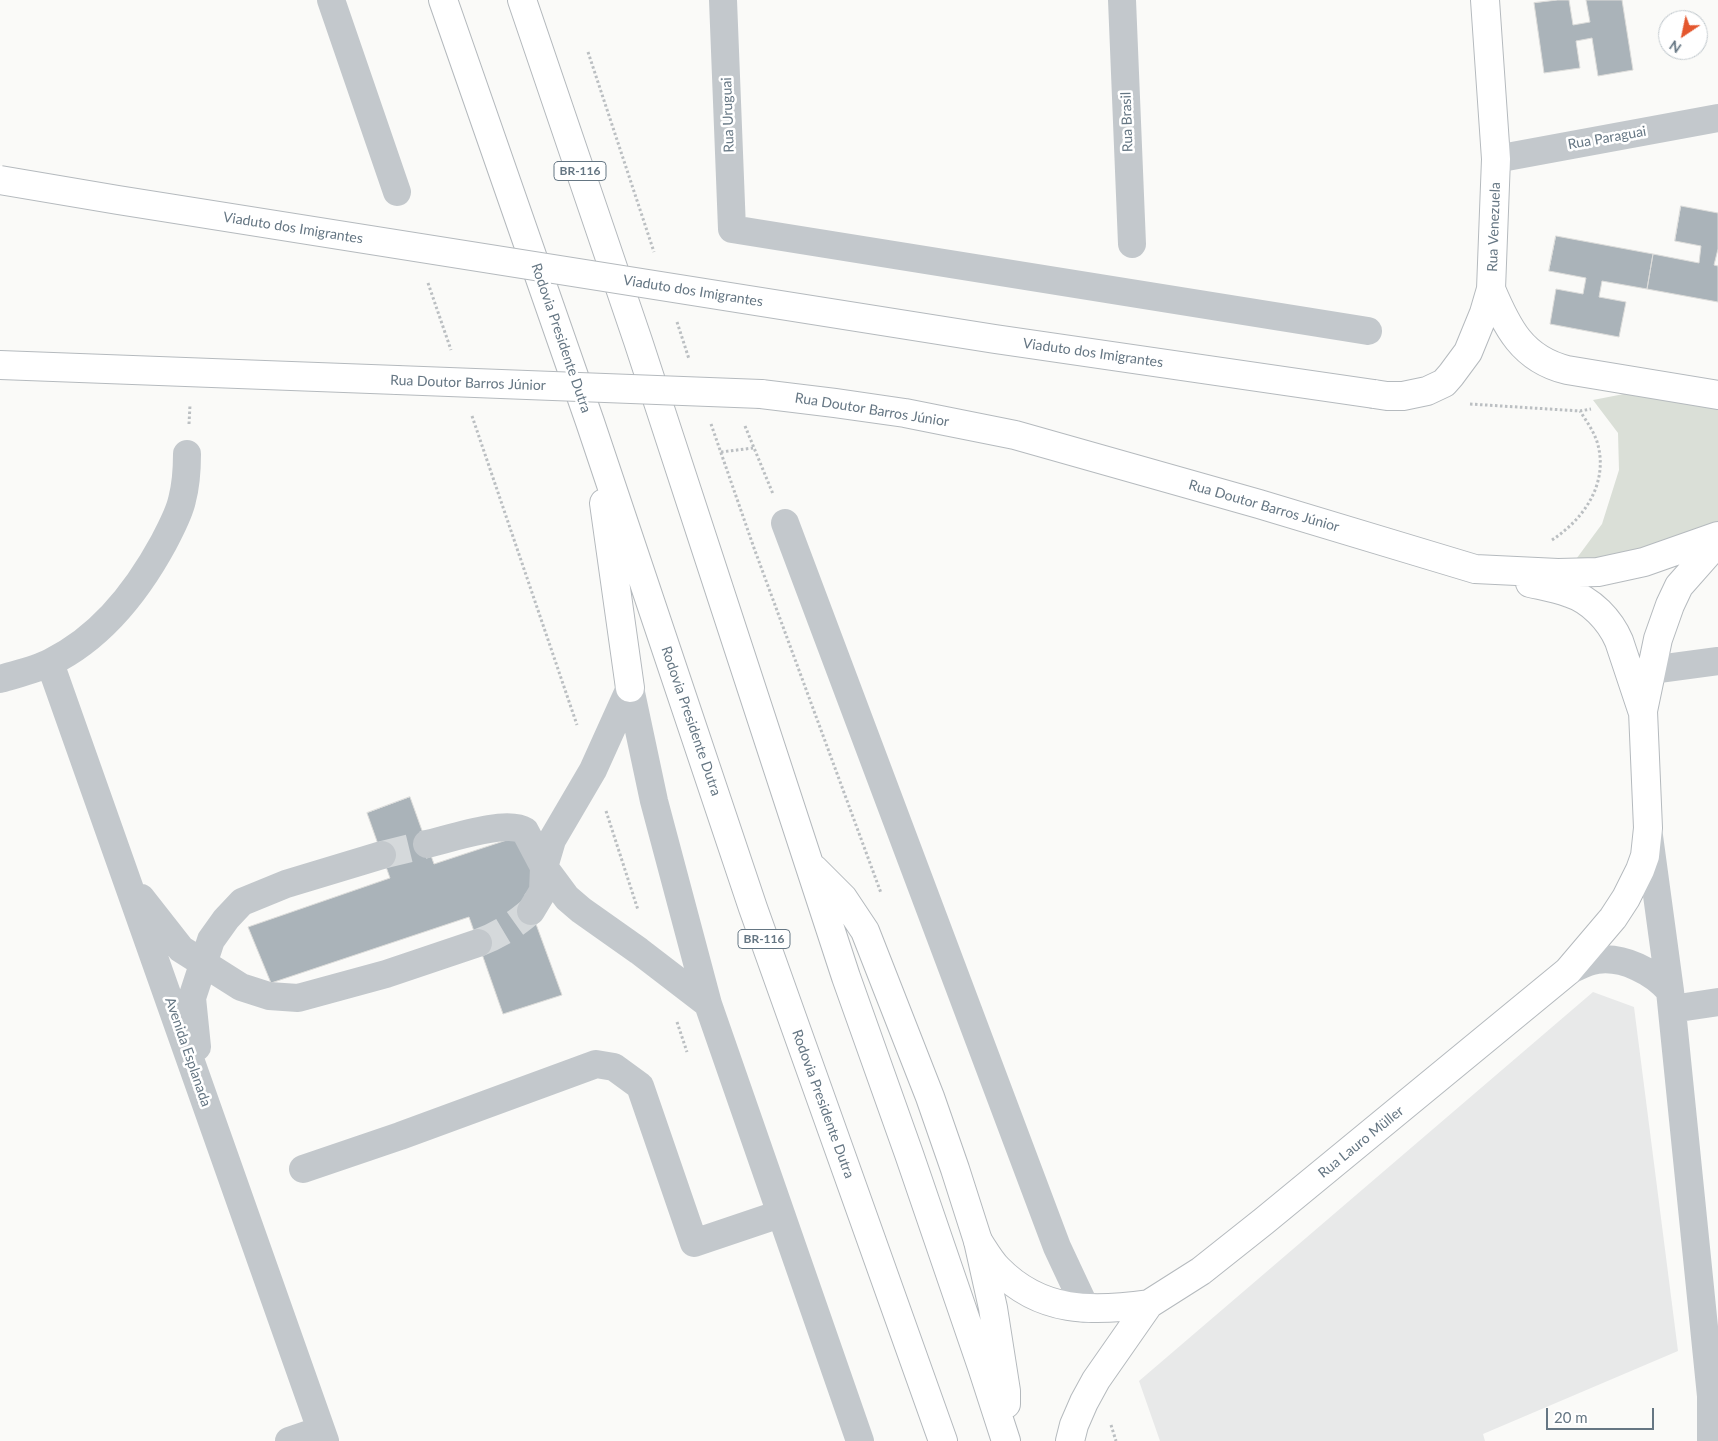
<!DOCTYPE html>
<meta charset="utf-8">
<style>
body{margin:0}
#map{position:relative;width:1718px;height:1441px;overflow:hidden;background:#fafaf8;font-family:Lato,sans-serif}
canvas{display:block}
.north{position:absolute;left:1658px;top:10px;width:50px;height:50px;box-sizing:border-box;background:#fff;border:1px solid #c1c8cd;border-radius:50%;rotate:214deg;font-size:14px;font-weight:700;line-height:20px;text-align:center;color:#657683}
.north::after{content:'';display:block;margin:auto;width:18px;height:22px;background:#e4572e;clip-path:polygon(50% 0,100% 100%,50% 72%,0 100%)}
.scale{position:absolute;left:1546px;top:1408px;width:108px;height:22px;box-sizing:border-box;border:2px solid #657683;border-top:0;padding-left:6px;font-size:15px;line-height:18px;white-space:nowrap;color:#657683;-webkit-text-stroke:4px #fff;paint-order:stroke}
</style>
<div id="map">
<canvas width="1718" height="1441"></canvas>
<div class="north">N</div>
<div class="scale">20 m</div>
</div>
<script>
const ctx = document.querySelector('canvas').getContext('2d');
ctx.lineJoin = 'round';
function fillPath(path, color) { ctx.fillStyle = color; ctx.fill(path, 'evenodd'); }
function strokePath(path, color, width, dash) { ctx.strokeStyle = color; ctx.lineWidth = width; ctx.lineCap = dash ? 'butt' : 'round'; ctx.setLineDash(dash || []); ctx.stroke(path); }
function label(font, color, halo, rows, align = 'center') {
  ctx.font = font + ' Lato,sans-serif'; ctx.lineWidth = 5; ctx.setLineDash([]); ctx.textBaseline = 'middle'; ctx.strokeStyle = halo; ctx.fillStyle = color; for (const [text, x, y, turn = 0] of rows) {
    ctx.save(); ctx.translate(x, y); ctx.rotate((+turn || 0) * Math.PI / 180); ctx.textAlign = isNaN(turn) ? turn : align; if (halo) ctx.strokeText(text, 0, 0); ctx.fillText(text, 0, 0); ctx.restore();
  }
}
const built = new Path2D(`
 M1593,992L1634,1007L1678,1351L1483,1434L1485,1441H1160L1139,1381Z`);
const green = new Path2D(`
 M1629,393L1718,409V524L1708,532L1571,566L1602,524L1619,470L1618,433L1593,400Z`);
const building = new Path2D(`
 M1558,0H1569L1573,25L1590,22L1586,0H1622L1633,70L1598,76L1592,38L1576,41L1580,68L1544,73L1534,3Z
 M1681,206L1718,213V249L1714,265L1718,266V302L1647,289L1653,254L1699,263L1701,246L1675,241Z
 M1556,236L1653,254L1647,289L1602,281L1599,297L1626,302L1619,337L1550,324L1556,289L1583,294L1586,278L1549,271Z
 M410,797L434,864L522,835L543,889L525,894L562,995L503,1014L469,917L271,983L248,927L390,878L367,813Z`);
const minorTunnel = new Path2D(`
 M382,855L427,844
 M478,943C500,935 514,925 531,911`);
const path = new Path2D(`
 M588,52L654,252
 M428,283L451,350
 M677,322L689,359
 M1470,404L1580,411L1591,409
 M472,416L577,725
 M189,424L190,405
 M711,424L754,548L881,893
 M745,426L773,494
 M721,452L753,448
 M1552,540C1584,519 1608,484 1598,445C1595,433 1587,422 1580,411
 M606,811L638,910
 M677,1022L687,1052
 M1111,1425L1116,1441`);
const minor = new Path2D(`
 M331,0L397,192
 M723,0L732,229L1368,331
 M1122,0L1132,244
 M1496,159L1718,118
 M785,523L1057,1247L1086,1309
 M50,663L325,1441
 M1651,670L1718,661
 M0,679C16,674 36,670 51,662C102,637 138,590 164,542C171,528 179,514 182,500C186,485 187,469 187,454
 M630,688L654,801L708,1004L860,1441
 M1649,836L1670,991L1711,1396V1441
 M427,844C449,839 507,819 525,831L544,867L567,898L581,910L639,951L708,1004
 M141,898L181,949L241,987L269,996L298,998L386,974L478,943
 M531,911L543,891L544,867L552,840L593,770L630,688
 M1568,971C1578,967 1587,961 1597,960C1623,956 1654,972 1670,991
 M1672,1009L1718,1002
 M197,1047L192,998L211,940L226,919L242,902L286,884L382,855
 M303,1169L400,1136L596,1064L614,1067L640,1086L694,1243L780,1214
 M289,1441L321,1430`);
const major = new Path2D(`
 M1491,289C1507,327 1522,359 1567,370L1718,395
 M0,365L397,380
 M761,394L835,403L905,413L1015,435L1259,504L1475,569L1558,573L1598,572L1644,562L1718,536
 M1374,394L1387,396H1403L1427,391L1444,383L1451,375L1468,352L1484,313L1491,289L1496,159L1485,0
 M1530,583C1543,586 1556,588 1569,593C1591,600 1610,620 1619,641L1642,710
 M978,1241C984,1250 990,1261 998,1269C1041,1313 1092,1312 1149,1304
 M1070,1441L1074,1425L1084,1402L1096,1380L1149,1304L1201,1271L1264,1221L1568,971L1613,918L1626,898L1640,870L1645,856L1648,828L1643,711L1658,639L1670,605L1679,586L1718,542`);
const highway = new Path2D(`
 M443,0L590,422L753,908L943,1441
 M522,0L638,341L846,977L909,1154L982,1367L1006,1441
 M604,503L630,688
 M814,869L843,898L865,931L930,1097L955,1169L978,1241L993,1308L1006,1391V1404`);
const majorBridge = new Path2D(`
 M0,180L118,200L995,339L1374,394
 M397,380L761,394`);
const shields = [
 [580,171,52],
 [764,939,52]
];
const shieldNames = [
 ["BR-116",580,171],
 ["BR-116",764,939]
];
const streetNames = [
 ["Rua Uruguai",728,115,-92],
 ["Rua Brasil",1127,122,-92],
 ["Rua Paraguai",1607,138,-10],
 ["Rua Venezuela",1494,227,-88],
 ["Viaduto dos Imigrantes",293,228,9],
 ["Viaduto dos Imigrantes",693,291,9],
 ["Rodovia Presidente Dutra",561,338,71],
 ["Viaduto dos Imigrantes",1093,353,8],
 ["Rua Doutor Barros Júnior",468,383,2],
 ["Rua Doutor Barros Júnior",872,410,9],
 ["Rua Doutor Barros Júnior",1264,506,16],
 ["Rodovia Presidente Dutra",691,721,71],
 ["Avenida Esplanada",188,1052,71],
 ["Rodovia Presidente Dutra",823,1104,70],
 ["Rua Lauro Müller",1361,1142,-39]
];
fillPath(built, '#e8e9e9');
fillPath(green, '#dadfd7');
fillPath(building, '#aab3b9');
strokePath(building, '#dcdcda', 1);
strokePath(minorTunnel, '#d5d9db', 28, [28, 14]);
strokePath(major, '#b5babe', 30);
strokePath(highway, '#b4b9bd', 30);
strokePath(path, '#bbbfc2', 3, [2.5, 2.5]);
strokePath(minor, '#c3c8cc', 28);
strokePath(major, '#fff', 28);
strokePath(highway, '#fff', 28);
strokePath(majorBridge, '#b5babe', 30, []);
strokePath(majorBridge, '#fff', 28);
for (const [x, y, w] of shields) { const box = new Path2D(); box.roundRect(x - w / 2, y - 9.5, w, 19, 4); ctx.fillStyle = '#fff'; ctx.fill(box); strokePath(box, '#657683', 1); }
label('bold 12px', '#657683', null, shieldNames);
label('14px', '#657683', '#fff', streetNames);
</script>
